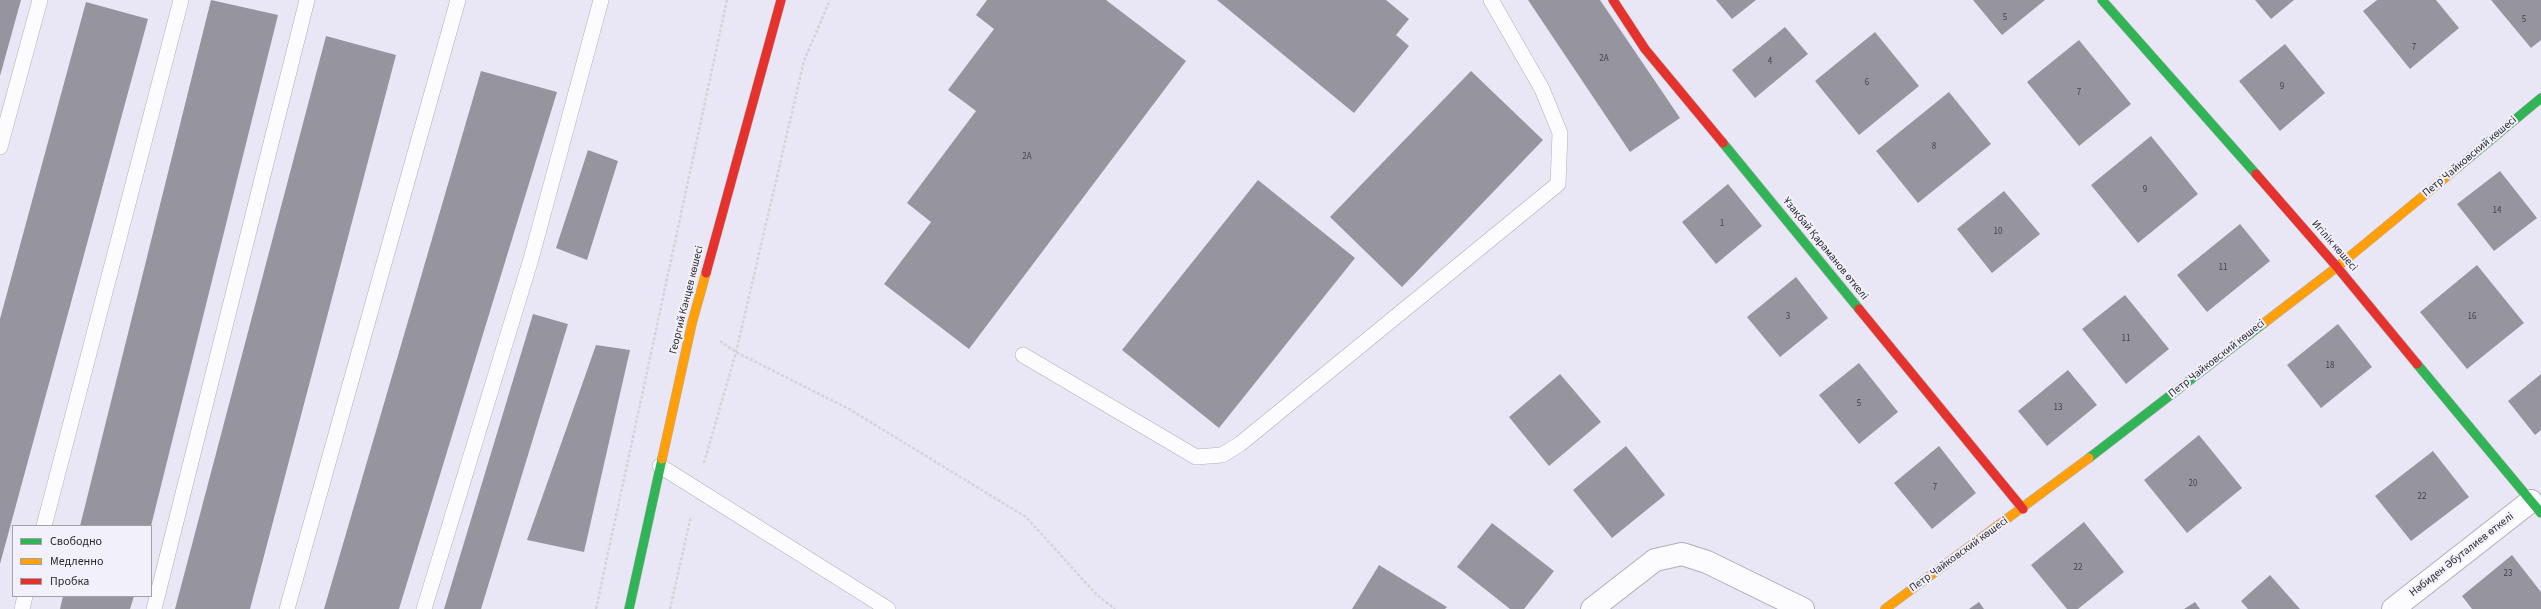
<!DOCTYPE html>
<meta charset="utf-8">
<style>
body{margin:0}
#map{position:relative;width:2541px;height:609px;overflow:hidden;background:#e9e7f5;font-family:"Source Sans 3",sans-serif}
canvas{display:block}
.legend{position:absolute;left:12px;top:525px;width:140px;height:72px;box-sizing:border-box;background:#f2f1fb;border:1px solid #a2a1aa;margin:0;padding:5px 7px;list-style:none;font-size:12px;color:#292831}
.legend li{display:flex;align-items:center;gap:8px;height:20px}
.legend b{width:20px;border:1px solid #a2a1aa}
</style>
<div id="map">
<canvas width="2541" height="609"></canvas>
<ul class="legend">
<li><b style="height:5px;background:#30b455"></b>Свободно</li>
<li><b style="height:5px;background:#ff9f0a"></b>Медленно</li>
<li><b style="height:5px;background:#e5322d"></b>Пробка</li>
</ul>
</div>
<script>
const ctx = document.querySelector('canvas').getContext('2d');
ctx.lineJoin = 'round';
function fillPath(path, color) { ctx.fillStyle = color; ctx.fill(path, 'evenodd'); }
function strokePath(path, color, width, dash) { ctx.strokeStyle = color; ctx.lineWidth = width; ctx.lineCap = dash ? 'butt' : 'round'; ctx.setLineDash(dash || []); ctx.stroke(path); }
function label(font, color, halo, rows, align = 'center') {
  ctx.font = font + ' "Source Sans 3",sans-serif'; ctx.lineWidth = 4; ctx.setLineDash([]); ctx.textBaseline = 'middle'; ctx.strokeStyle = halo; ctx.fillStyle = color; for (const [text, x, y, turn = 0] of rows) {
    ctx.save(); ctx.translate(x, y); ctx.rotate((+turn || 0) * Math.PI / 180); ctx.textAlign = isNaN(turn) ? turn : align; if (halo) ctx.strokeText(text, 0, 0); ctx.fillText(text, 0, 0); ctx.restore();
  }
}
const building = new Path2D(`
 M0,0H21L0,76Z
 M211,0L278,15L151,526H80Z
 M987,0H1106L1186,61L969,349L884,284L931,222L907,203L976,111L948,90L994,29L976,15Z
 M1217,0H1386L1409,19L1396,35L1409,46L1354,113Z
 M1528,0H1600L1680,118L1630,152Z
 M1716,0H1756L1732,19Z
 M1973,0H2045L2002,35Z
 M2255,0H2294L2271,19Z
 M2377,0H2436L2459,28L2410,69L2363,11Z
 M2491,0H2541V40L2531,48Z
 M86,2L148,19L0,564V319Z
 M1785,27L1808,54L1755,98L1732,70Z
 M1875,32L1919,86L1859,135L1815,81Z
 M326,36L396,55L250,609H175Z
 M2079,40L2131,104L2079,146L2027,82Z
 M2285,44L2325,93L2280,131L2239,81Z
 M481,71L557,92L399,609H324Z
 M1471,71L1543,140L1402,287L1330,217Z
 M1949,92L1991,144L1918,203L1876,151Z
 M2151,136L2198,194L2138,243L2091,185Z
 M588,150L618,161L587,260L556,248Z
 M2500,171L2537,218L2494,251L2457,204Z
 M1258,180L1355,258L1219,428L1122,350Z
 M1728,184L1762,226L1716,264L1682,222Z
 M2004,191L2040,234L1992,273L1957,229Z
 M2240,224L2270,261L2207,312L2177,275Z
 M2477,265L2524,323L2467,369L2420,312Z
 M1796,277L1828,318L1780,357L1747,317Z
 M2125,295L2169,349L2126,384L2082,329Z
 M533,314L568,324L481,609H444Z
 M2338,324L2372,367L2321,408L2287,365Z
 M596,345L630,350L584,552L527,540Z
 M1859,363L1898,412L1859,444L1819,395Z
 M2068,370L2097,405L2047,446L2018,411Z
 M1560,374L1601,422L1549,466L1509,417Z
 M2541,374V430L2535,435L2508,401Z
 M2199,435L2242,488L2187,533L2144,480Z
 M1626,446L1665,495L1612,538L1573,490Z
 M1939,446L1976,493L1932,529L1894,483Z
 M2433,451L2469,497L2411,541L2375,496Z
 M2084,522L2124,572L2078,609H2067L2031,565Z
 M1492,523L1554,571L1524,609H1510L1457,567Z
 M2512,555L2541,592V609H2472L2462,596Z
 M1379,565L1447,607L1445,609H1352Z
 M2270,575L2300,609H2248L2241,601Z
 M63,596H134L130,609H60Z
 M1979,602L1984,609H1969Z
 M2195,602L2200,609H2184Z`);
const path = new Path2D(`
 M720,341L736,352L849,409L1026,517L1097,595L1115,609
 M704,463L736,352L804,61L830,0
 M596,609L727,0
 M670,609L691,516`);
const lane = new Path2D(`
 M0,147L40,0
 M1023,355L1196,457L1222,455L1240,444L1558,184L1560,133L1542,89L1491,0
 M660,466L888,609
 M44,526L181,0
 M22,609L25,596
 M154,609L307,0
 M287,609L458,0
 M424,609L531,259L601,0`);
const street = new Path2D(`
 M1592,609L1655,560L1682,554L1707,562L1803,609
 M2393,609L2531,501`);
const fast = new Path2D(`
 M2102,0L2256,174
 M1723,143L1859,309
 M2457,168L2541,98
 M2417,364L2541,513
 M2089,458L2264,323
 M629,609L662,459`);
const slow = new Path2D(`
 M2264,323L2337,267L2457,168
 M662,459L692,323L706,273
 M1885,609L2089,458`);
const jam = new Path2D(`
 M1613,0L1645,49L1723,143
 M2256,174L2337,267L2417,364
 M706,273L781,0
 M1859,309L2023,509`);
const numberNames = [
 ["5",2005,18],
 ["5",2524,20],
 ["7",2414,48],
 ["2А",1604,59],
 ["4",1770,62],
 ["6",1867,83],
 ["9",2282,87],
 ["7",2079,93],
 ["8",1934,147],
 ["2А",1027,157],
 ["9",2145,190],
 ["14",2497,211],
 ["1",1722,224],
 ["10",1998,232],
 ["11",2223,268],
 ["3",1788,317],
 ["16",2472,317],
 ["11",2126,339],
 ["18",2330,366],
 ["5",1859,404],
 ["13",2058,408],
 ["20",2193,484],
 ["7",1935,488],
 ["22",2422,497],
 ["22",2078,568],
 ["23",2508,574]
];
const streetNames = [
 ["Петр Чайковский көшесі",2470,157,-40],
 ["Игілік көшесі",2334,246,49],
 ["Ұзақбай Қараманов өткелі",1825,249,51],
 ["Георгий Канцев көшесі",687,300,-76],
 ["Петр Чайковский көшесі",2217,359,-38],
 ["Петр Чайковский көшесі",1959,555,-36],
 ["Нәбиден Әбуталиев өткелі",2462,555,-38]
];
fillPath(building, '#96959f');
strokePath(lane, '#b0aeb9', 16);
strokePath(street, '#b0aeb9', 24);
strokePath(fast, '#b0aeb9', 10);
strokePath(slow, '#b0aeb9', 10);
strokePath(jam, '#b0aeb9', 10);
strokePath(path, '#d4d3d7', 2.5, [3, 2]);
strokePath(lane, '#fcfbfe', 15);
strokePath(street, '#fcfbfe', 22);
strokePath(fast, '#30b455', 9);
strokePath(slow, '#ff9f0a', 9);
strokePath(jam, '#e5322d', 9);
label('9px', '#44434c', null, numberNames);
label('11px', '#292831', '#f2f1fb', streetNames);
</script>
